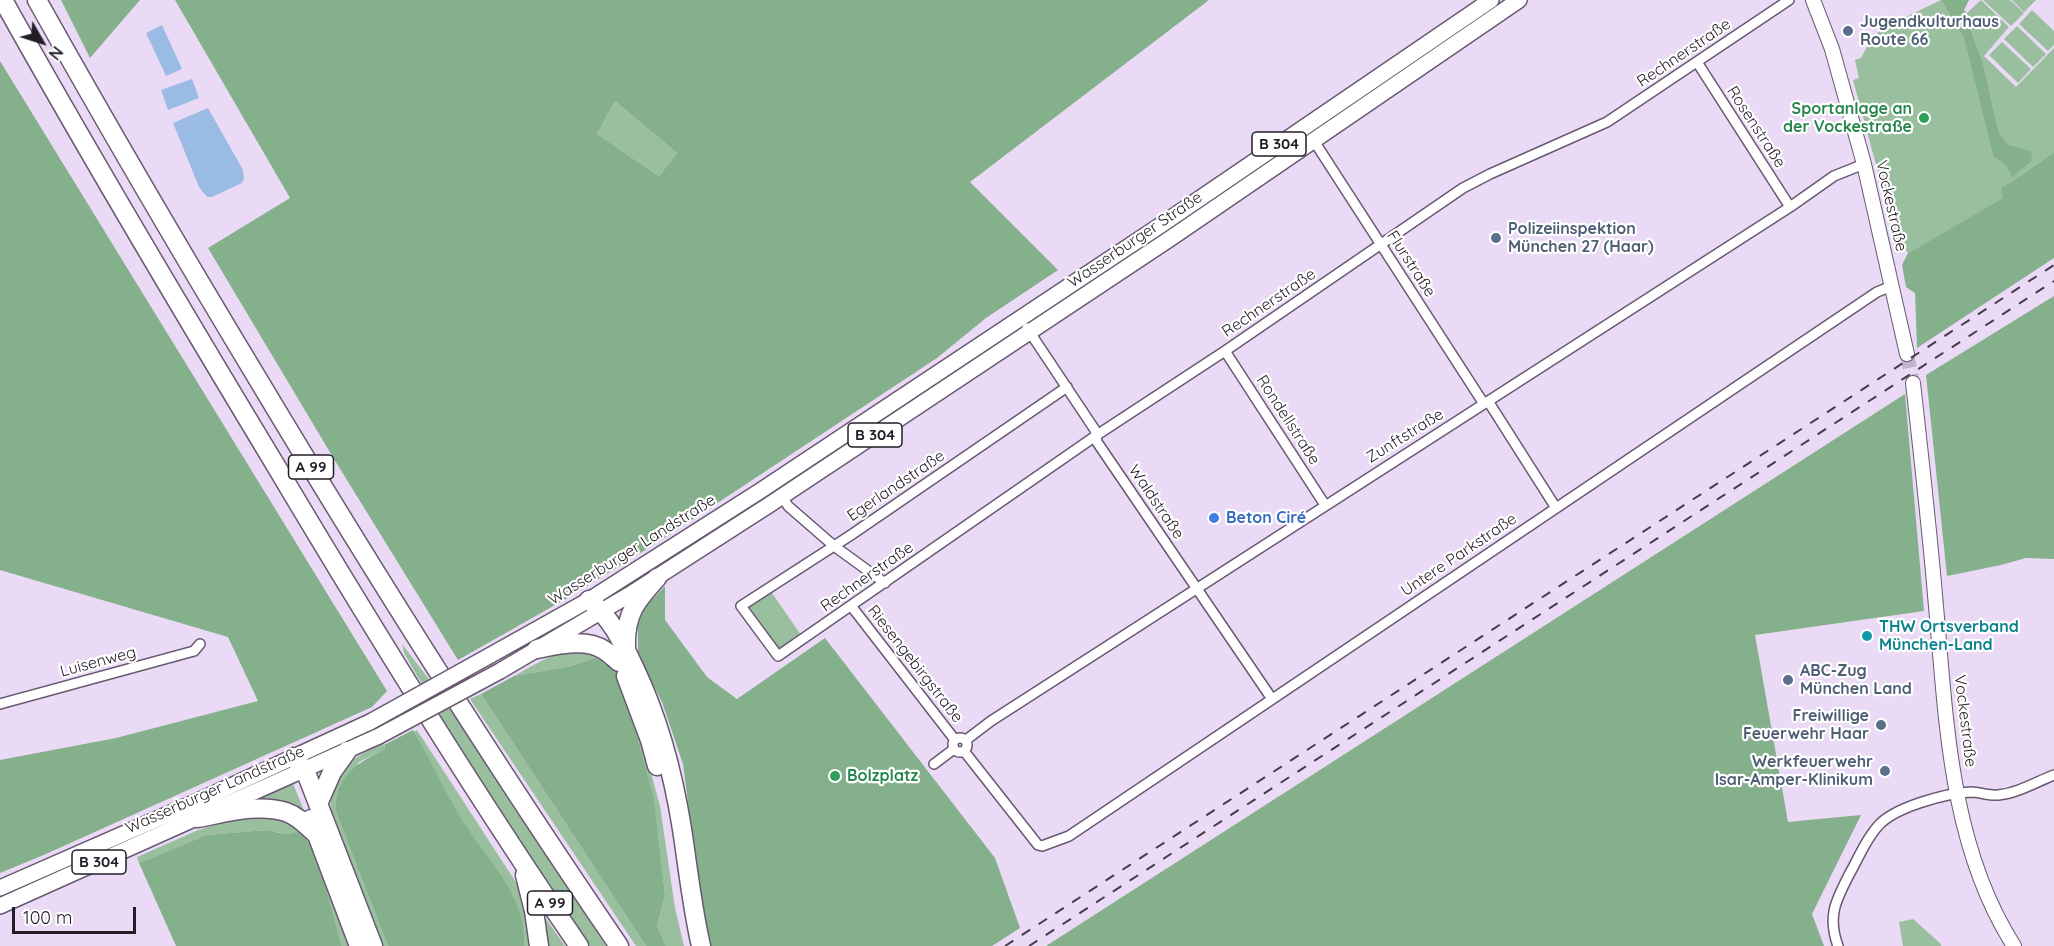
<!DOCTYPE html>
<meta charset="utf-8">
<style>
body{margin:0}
#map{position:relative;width:2054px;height:946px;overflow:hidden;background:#ebdaf6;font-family:Quicksand,sans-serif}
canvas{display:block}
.north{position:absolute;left:12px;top:12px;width:60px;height:60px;-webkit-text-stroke:4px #fff;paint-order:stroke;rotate:129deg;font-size:16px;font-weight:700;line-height:24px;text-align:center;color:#231d27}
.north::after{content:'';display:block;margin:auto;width:21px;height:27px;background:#231d27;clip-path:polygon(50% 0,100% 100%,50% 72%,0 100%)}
.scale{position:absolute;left:12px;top:907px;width:124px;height:27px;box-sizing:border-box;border:3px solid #231d27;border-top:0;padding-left:8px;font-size:18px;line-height:21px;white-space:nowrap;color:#231d27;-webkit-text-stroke:4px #fff;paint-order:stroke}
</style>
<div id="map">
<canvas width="2054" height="946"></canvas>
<div class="north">N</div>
<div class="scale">100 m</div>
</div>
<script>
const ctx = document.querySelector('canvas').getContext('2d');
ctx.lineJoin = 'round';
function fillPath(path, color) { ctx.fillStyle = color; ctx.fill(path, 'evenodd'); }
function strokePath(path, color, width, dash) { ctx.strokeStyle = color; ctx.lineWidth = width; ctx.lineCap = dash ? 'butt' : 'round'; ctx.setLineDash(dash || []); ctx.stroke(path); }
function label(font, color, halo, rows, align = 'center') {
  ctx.font = font + ' Quicksand,sans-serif'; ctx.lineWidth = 4.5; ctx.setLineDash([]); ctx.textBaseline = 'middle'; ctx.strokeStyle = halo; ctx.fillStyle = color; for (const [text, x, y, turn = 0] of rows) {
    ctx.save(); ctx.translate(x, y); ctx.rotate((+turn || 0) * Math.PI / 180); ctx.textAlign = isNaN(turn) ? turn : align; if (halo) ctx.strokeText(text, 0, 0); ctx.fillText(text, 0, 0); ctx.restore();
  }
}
const green = new Path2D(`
 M1941,0L1964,39L1993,156L2006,166L2012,176L2032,161L2009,145L1999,133L1983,63L1964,9L1967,13L1981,0L2009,27L1984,56L2016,87L2054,48V152L2013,181L2001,187L2004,198L1908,253L1896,238L1853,80L1859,78L1855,60L1861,58L1869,43L1881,29Z
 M1983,0H2010L2024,13L2011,26Z
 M2012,0H2036L2024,12Z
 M2032,10L2054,31V45L2048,51L2019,24Z
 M2017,26L2046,54L2033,67L2004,39Z
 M2002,42L2031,69L2018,83L1989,55Z
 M1422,56L1424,59L1092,284L1112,266Z
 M615,101L677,153L659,176L597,134Z
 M770,590L803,638L781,654L747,606Z
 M402,644L457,716L606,946H590C525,850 461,754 404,653Z
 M585,648L611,662L595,658L571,666L514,676C539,662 556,651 585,648Z
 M623,684L634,710L660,806L675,908L684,946H666L657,926L665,895L654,799Z
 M481,694L646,946H636L470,699Z
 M417,730L519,887L527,908L532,946H524C528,903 484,856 463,821C445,792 430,762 414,732Z
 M383,743L385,749L359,762L336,812L388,946H379L331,812C327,770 350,760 383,743Z
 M292,781L307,818L243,804Z
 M273,814L310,834L354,946H342L317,862L307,840L296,832L291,835L266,830L206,835L139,863L137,857L196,831L225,821Z
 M542,915L544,916L565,946H544Z
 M1913,919L1941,944V946H1903L1899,922Z`);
const forest = new Path2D(`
 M61,0H140L90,58Z
 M175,0H1209L970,182L1058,270L986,318L937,358L666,537L571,596L458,660L334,459L208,248L290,198ZM615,101L677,153L659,176L597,134Z
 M1941,0H1969L1964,10L1983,63L1999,133L2009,145L2031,151L2032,161L2012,177L2006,166L1993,156L1964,39Z
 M0,61L387,691L372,707L46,854L0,873V760L116,738L258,701L228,637L0,570Z
 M2054,152V258L1917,348L1915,293L1906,287L1902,265L1908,253L2003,198L2001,187L2013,181Z
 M2054,296V559L2026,558L2001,565L1947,576L1926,375Z
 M1905,394L1924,611L1755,635L1788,822L1861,815L1812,914L1824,946H1046Z
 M665,586V620L707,677L737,699L825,638L995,858L1020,928L992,946H710L704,923L683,764L662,702L638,655V625L645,607Z
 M595,658L611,662L623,684L654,798L665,895L657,926L666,946H646L481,694L514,676L571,666Z
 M413,730C430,759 444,790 462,819C485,858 528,897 524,946H388L336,812C334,777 357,763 385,749L384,745Z
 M266,830C273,831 281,834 288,834C293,835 296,830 301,833C316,843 336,926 342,946H176L139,863L206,835Z`);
const water = new Path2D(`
 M162,25L182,69L166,76L146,33Z
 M192,79L199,98L168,110L161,90Z
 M208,108L243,170L244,178L242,183L212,197H207L199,187L173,123Z`);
const secondaryTunnel = new Path2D(`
 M1907,354L1913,383`);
const minor = new Path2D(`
 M1697,62L1790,207
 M1314,141L1484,404
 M1027,328L1095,430L1097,442L1272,699
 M1225,351L1325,505
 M1067,387L851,535L741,606L778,656L1097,435L1225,351L1463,188L1490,174L1607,122L1789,0
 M1488,401L1556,508
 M782,496L788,506L834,546L885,583
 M852,607L955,740
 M0,704L194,651L200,644
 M953 745a7 7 0 1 1 14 0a7 7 0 1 1-14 0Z
 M966,740L991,721L1790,207L1834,176L1864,164
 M964,751L1038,845L1042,846L1069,836L1877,292L1892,286
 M934,764L954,749
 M1838,946C1827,916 1836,900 1850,873C1859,857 1866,839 1878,826C1894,807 1947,793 1971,792C1980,792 1989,796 1998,795C2018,793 2036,782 2054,775`);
const secondary = new Path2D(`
 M1813,0L1832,49L1864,164L1907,354
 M1913,383C1921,454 1929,524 1935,595C1946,713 1948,843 2014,946`);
const primary = new Path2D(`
 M489,656L589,600L760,491L1161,225L1491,0
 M500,671L629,595L769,505L1171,238L1519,0
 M0,888L196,802L370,722
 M0,906L379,736`);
const motorway = new Path2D(`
 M3,0C91,158 183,312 276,466C373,629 472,790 579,946
 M37,0C109,129 183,255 259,381C374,573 493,762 619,946
 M589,600C611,618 622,641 634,667C659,719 673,772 682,829C688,868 692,907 701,946
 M626,647C625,614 636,601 657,578
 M537,649C557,645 586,638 604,650C609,653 614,658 619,662
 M626,676L650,740L657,766
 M293,757L305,770L373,946
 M318,804L332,772L347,751
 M198,818C225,813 258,803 286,812C298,816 307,826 316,834
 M311,819L359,946
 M525,875L534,911L539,946`);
const rail = new Path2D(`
 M1005,946L2054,265
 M1029,946L2054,281`);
const primaryBridge = new Path2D(`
 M370,722L489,656
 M379,736L500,671`);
const markers = [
 [1848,31,6,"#5c6f8a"],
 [1924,118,6,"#2e9e5b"],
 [1496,238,6,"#5c6f8a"],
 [1214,518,6,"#3f7fe0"],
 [1867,636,6,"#0f9aa8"],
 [1788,680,6,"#5c6f8a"],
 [1881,725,6,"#5c6f8a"],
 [1885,771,6,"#5c6f8a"],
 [835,776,6,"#2e9e5b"]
];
const shields = [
 [1279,144,54],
 [875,435,54],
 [311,467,45],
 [99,862,54],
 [550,903,45]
];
const shieldNames = [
 ["B 304",1279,144],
 ["B 304",875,435],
 ["A 99",311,467],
 ["B 304",99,862],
 ["A 99",550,903]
];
const serviceNames = [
 ["Jugendkulturhaus",1860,22],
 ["Route 66",1860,40],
 ["Polizeiinspektion",1508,229],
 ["München 27 (Haar)",1508,247],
 ["ABC-Zug",1800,671],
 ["München Land",1800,689],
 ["Freiwillige",1869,716,"right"],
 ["Feuerwehr Haar",1869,734,"right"],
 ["Werkfeuerwehr",1873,762,"right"],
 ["Isar-Amper-Klinikum",1873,780,"right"]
];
const streetNames = [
 ["Rechnerstraße",1684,53,-34],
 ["Rosenstraße",1756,127,57],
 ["Vockestraße",1891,206,77],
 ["Wasserburger Straße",1135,240,-34],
 ["Flurstraße",1411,264,57],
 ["Rechnerstraße",1269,303,-34],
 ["Rondellstraße",1288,420,57],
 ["Zunftstraße",1405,436,-32],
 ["Egerlandstraße",896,486,-34],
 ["Waldstraße",1156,502,56],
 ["Wasserburger Landstraße",632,550,-32],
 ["Untere Parkstraße",1459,555,-34],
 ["Rechnerstraße",867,577,-35],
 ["Luisenweg",98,662,-15],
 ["Riesengebirgstraße",915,664,52],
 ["Vockestraße",1965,721,83],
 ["Wasserburger Landstraße",215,790,-24]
];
const leisureNames = [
 ["Sportanlage an",1912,109],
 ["der Vockestraße",1912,127],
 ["Bolzplatz",847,776,"left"]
];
const shopNames = [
 ["Beton Ciré",1226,518]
];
const cultureNames = [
 ["THW Ortsverband",1879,627],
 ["München-Land",1879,645]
];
fillPath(green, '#99bf9f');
fillPath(forest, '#85b08c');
fillPath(water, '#9abce4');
strokePath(secondaryTunnel, '#c3b4cd', 14, [14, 7]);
strokePath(minor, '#685971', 12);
strokePath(secondary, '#685971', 16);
strokePath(primary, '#685971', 18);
strokePath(motorway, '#685971', 21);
strokePath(minor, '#fff', 9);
strokePath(secondary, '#fff', 14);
strokePath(primary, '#fff', 15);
strokePath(motorway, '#fff', 18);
strokePath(rail, '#443c49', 2, [10, 10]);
strokePath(primaryBridge, '#685971', 18, []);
strokePath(primaryBridge, '#fff', 15);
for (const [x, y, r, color] of markers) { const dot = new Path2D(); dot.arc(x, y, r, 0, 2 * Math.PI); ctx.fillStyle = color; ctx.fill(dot); strokePath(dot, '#fff', 2); }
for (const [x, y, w] of shields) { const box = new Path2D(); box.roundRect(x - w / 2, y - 12, w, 24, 4.5); ctx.fillStyle = '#fff'; ctx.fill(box); strokePath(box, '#231d27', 1.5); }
label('bold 15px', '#231d27', null, shieldNames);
label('bold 16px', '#4e5e75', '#fff', serviceNames, 'left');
label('16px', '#231d27', '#fff', streetNames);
label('bold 16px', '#27864d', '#fff', leisureNames, 'right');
label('bold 16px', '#366cbe', '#fff', shopNames, 'left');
label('bold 16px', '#0d838f', '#fff', cultureNames, 'left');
</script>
